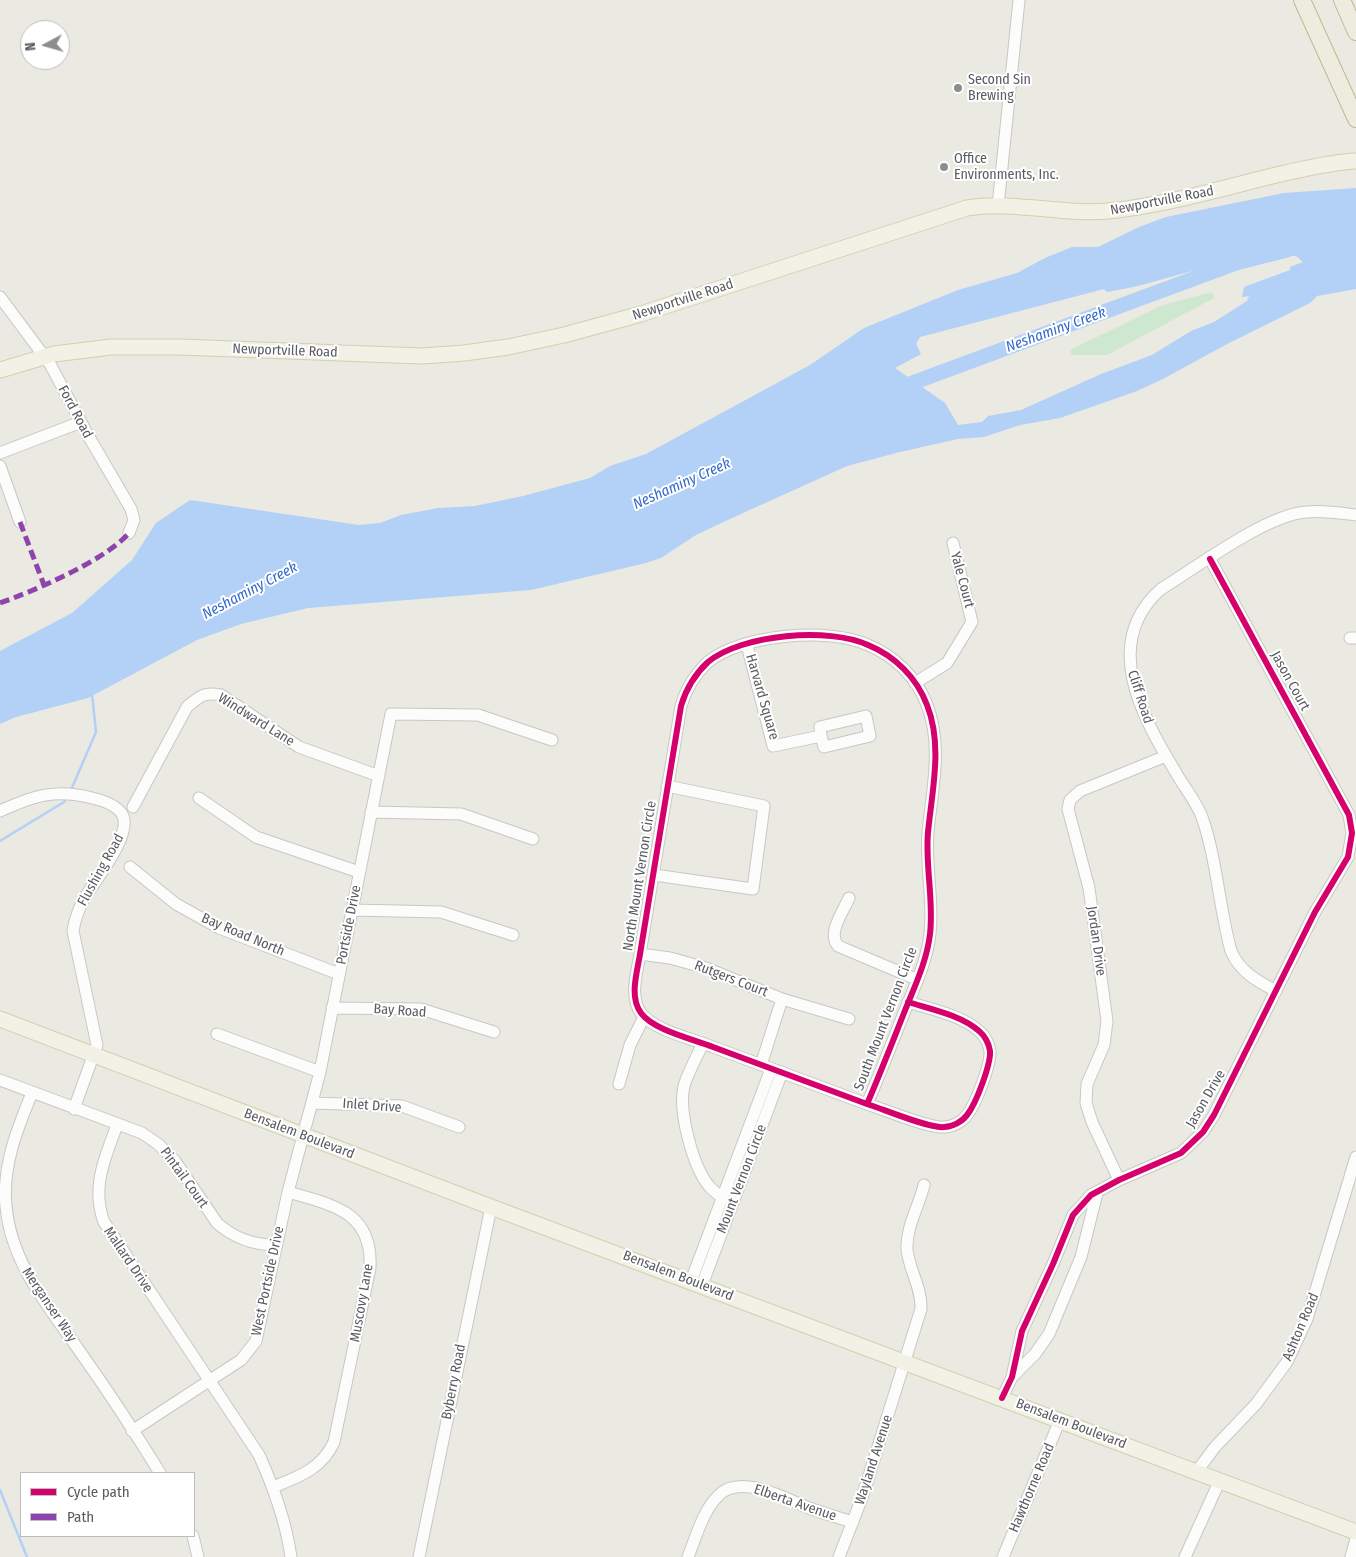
<!DOCTYPE html>
<style>
body{margin:0}
#map{position:relative;width:1356px;height:1557px;overflow:hidden;background:#eae9e2;font-family:"Fira Sans Condensed",sans-serif}
canvas{display:block}
.legend{position:absolute;left:20px;top:1472px;width:175px;height:65px;box-sizing:border-box;background:#fff;border:1px solid #bcbdc0;margin:0;padding:6px 9px;list-style:none;font-size:15px;color:#585b61}
.legend li{display:flex;align-items:center;gap:10px;height:25px}
.legend b{width:25px;border:1px solid #bcbdc0}
.north{position:absolute;left:20px;top:20px;width:50px;height:50px;box-sizing:border-box;background:#fff;border:1px solid #bcbdc0;border-radius:50%;rotate:264deg;font-size:14px;font-weight:700;line-height:20px;text-align:center;color:#585b61}
.north::after{content:'';display:block;margin:auto;width:18px;height:22px;background:#8b8d8e;clip-path:polygon(50% 0,100% 100%,50% 72%,0 100%)}
</style>
<div id="map">
<canvas width="1356" height="1557"></canvas>
<ul class="legend">
<li><b style="height:6px;background:#d6006c"></b>Cycle path</li>
<li><b style="height:6px;background:#8e44ad"></b>Path</li>
</ul>
<div class="north">N</div>
</div>
<script>
const ctx = document.querySelector('canvas').getContext('2d');
ctx.lineJoin = 'round';
function fillPath(path, color) { ctx.fillStyle = color; ctx.fill(path, 'evenodd'); }
function strokePath(path, color, width, dash) { ctx.strokeStyle = color; ctx.lineWidth = width; ctx.lineCap = dash ? 'butt' : 'round'; ctx.setLineDash(dash || []); ctx.stroke(path); }
function label(font, color, halo, rows, align = 'center') {
  ctx.font = font + ' "Fira Sans Condensed",sans-serif'; ctx.lineWidth = 4; ctx.setLineDash([]); ctx.textBaseline = 'middle'; ctx.strokeStyle = halo; ctx.fillStyle = color; for (const [text, x, y, turn = 0] of rows) {
    ctx.save(); ctx.translate(x, y); ctx.rotate((+turn || 0) * Math.PI / 180); ctx.textAlign = isNaN(turn) ? turn : align; if (halo) ctx.strokeText(text, 0, 0); ctx.fillText(text, 0, 0); ctx.restore();
  }
}
const green = new Path2D(`
 M1212,292L1214,298L1107,355H1071L1070,350L1163,305Z`);
const water = new Path2D(`
 M1356,188V289L1317,296L1310,303L1227,344L1163,379L1137,391L1060,418L1020,425L984,437L958,439L900,452L847,466L732,518L696,535L661,558L646,563L531,590L308,608L241,624L197,640L88,698L16,717L0,724V651L72,613L132,560L156,523L190,500L359,525L380,523L401,515L438,508L475,506L523,496L590,478L610,466L646,454L810,365L864,328L958,290L1017,273L1045,258L1072,247H1098L1139,227L1166,217L1284,193ZM1280,255L1296,256L1303,262L1290,267V270L1244,287L1242,297L1249,296L1247,301L1214,322L1191,331L1152,355L1101,374L1021,410L988,416L982,422L958,425L945,403L895,368L921,354L916,344L920,337L1104,289L1107,292C1165,283 1220,257 1280,255Z`);
const stream = new Path2D(`
 M71,790L96,732L92,694
 M0,841L64,802L67,797
 M0,1490L27,1557`);
const river = new Path2D(`
 M896,389L1236,263L1287,250`);
const minor = new Path2D(`
 M998,206L1019,0
 M0,297L50,364L89,437L131,509L134,520L129,533
 M0,453L81,422
 M0,466L20,522
 M1350,638H1356
 M747,645L773,746L821,736L824,747L870,736L866,716L820,727L821,736
 M915,683L947,663L972,622L953,543
 M199,798L256,837L359,872
 M133,807L187,707C200,696 203,692 221,695L299,747L379,776
 M0,811C33,796 56,788 92,798C101,800 116,805 122,814C134,834 94,881 84,899C78,910 75,919 73,931L97,1045L74,1109
 M371,812L461,814L533,839
 M130,867L176,904L219,928L339,974
 M654,875L753,889L764,806L667,786
 M849,898C843,912 827,933 838,946L916,979
 M352,910L441,912L513,935
 M640,954L670,958L706,968L782,999L849,1019
 M1276,991C1257,981 1240,972 1231,951C1219,907 1217,860 1202,817C1196,801 1183,786 1175,771C1141,715 1101,642 1161,589C1197,567 1266,515 1306,512C1322,510 1340,513 1356,515
 M332,1008L421,1009L494,1032
 M217,1034L320,1072
 M703,1043C697,1057 688,1072 684,1086C678,1111 693,1167 709,1186C713,1191 719,1195 724,1199
 M761,1065L782,999
 M0,1080L142,1133L158,1144L175,1161L217,1223C234,1238 252,1245 276,1245
 M619,1084L630,1045L644,1017
 M32,1093C17,1129 2,1167 6,1206C11,1265 51,1309 83,1356C110,1394 136,1434 160,1473
 M312,1103L402,1106L459,1127
 M867,1104C880,1074 892,1043 904,1013C914,988 927,961 930,934C934,900 925,866 928,832C932,791 943,745 927,705C917,678 895,656 868,645C829,627 742,634 708,662C694,675 686,689 681,706L640,954C637,973 629,997 641,1013C653,1030 693,1039 713,1047C764,1066 816,1085 867,1104C883,1109 930,1129 944,1127C952,1127 962,1122 967,1115C976,1104 991,1064 990,1051C989,1043 984,1035 979,1031C961,1015 930,1009 908,1002
 M117,1125C105,1158 91,1187 104,1222L259,1455C274,1488 286,1522 291,1557
 M1119,1180L1092,1122L1086,1103L1087,1084L1104,1045L1107,1021L1089,888L1068,809L1070,800L1080,791L1166,756
 M691,1281L771,1069
 M702,1285L782,1072
 M1012,1377L1035,1354L1049,1334L1081,1257L1097,1193
 M1002,1398L1012,1377L1022,1331L1053,1264L1073,1215L1091,1195L1119,1180L1181,1153L1203,1132L1214,1115L1315,912L1348,857L1352,833L1349,815L1210,559
 M132,1431L241,1360L256,1341L288,1192L320,1072L391,714L478,715L552,740
 M1197,1471L1215,1447L1256,1404L1287,1362L1307,1319L1356,1157
 M273,1487C298,1477 322,1469 334,1442L370,1268C373,1211 332,1205 288,1192
 M193,1536L198,1557
 M419,1557L491,1207
 M688,1557C696,1537 703,1510 719,1495C740,1473 786,1499 809,1508C824,1513 838,1518 853,1522
 M839,1557L863,1495L921,1309C922,1288 909,1270 907,1249C906,1227 919,1206 924,1185
 M1003,1557L1060,1420
 M1185,1557L1220,1480
 M1351,1557L1356,1539`);
const major = new Path2D(`
 M0,370L54,354L111,347H180L422,356L464,353L508,347L564,335L641,314L967,208C1017,200 1068,217 1118,210C1175,203 1229,186 1285,173C1308,168 1332,162 1356,161
 M0,1019L491,1207L1356,1532`);
const highway = new Path2D(`
 M1302,0L1356,119
 M1342,0L1356,32`);
const quiet = new Path2D(`
 M20,522L44,585
 M0,603C34,591 106,560 129,533`);
const cycleway = new Path2D(`
 M867,1104C880,1074 892,1043 904,1013C914,988 927,961 930,934C934,900 925,866 928,832C932,791 943,745 927,705C917,678 895,656 868,645C829,627 742,634 708,662C694,675 686,689 681,706L640,954C637,973 629,997 641,1013C653,1030 693,1039 713,1047C764,1066 816,1085 867,1104C883,1109 930,1129 944,1127C952,1127 962,1122 967,1115C976,1104 991,1064 990,1051C989,1043 984,1035 979,1031C961,1015 930,1009 908,1002
 M1002,1398L1012,1377L1022,1331L1053,1264L1073,1215L1091,1195L1119,1180L1181,1153L1203,1132L1214,1115L1315,912L1348,857L1352,833L1349,815L1210,559`);
const markers = [
 [958,88,5,"#8b8d8e"],
 [944,167,5,"#8b8d8e"]
];
const poiNames = [
 ["Second Sin",968,80],
 ["Brewing",968,96],
 ["Office",954,159],
 ["Environments, Inc.",954,175]
];
const streetNames = [
 ["Newportville Road",1162,201,-11],
 ["Newportville Road",683,300,-18],
 ["Newportville Road",285,351,2],
 ["Ford Road",75,412,62],
 ["Yale Court",962,580,75],
 ["Jason Court",1290,681,61],
 ["Harvard Square",762,697,74],
 ["Cliff Road",1140,697,72],
 ["Windward Lane",256,720,32],
 ["Flushing Road",101,870,-61],
 ["North Mount Vernon Circle",640,876,-81],
 ["Portside Drive",349,925,-79],
 ["Bay Road North",243,935,23],
 ["Jordan Drive",1096,941,82],
 ["Rutgers Court",731,979,21],
 ["Bay Road",400,1011,4],
 ["South Mount Vernon Circle",886,1019,-69],
 ["Jason Drive",1206,1099,-60],
 ["Inlet Drive",372,1106,4],
 ["Bensalem Boulevard",299,1134,21],
 ["Pintail Court",184,1178,54],
 ["Mount Vernon Circle",742,1179,-69],
 ["Mallard Drive",128,1260,56],
 ["Bensalem Boulevard",678,1276,21],
 ["West Portside Drive",268,1281,-78],
 ["Muscovy Lane",362,1303,-80],
 ["Merganser Way",49,1305,56],
 ["Ashton Road",1301,1327,-67],
 ["Byberry Road",454,1382,-79],
 ["Bensalem Boulevard",1071,1424,21],
 ["Wayland Avenue",874,1460,-72],
 ["Hawthorne Road",1032,1488,-67],
 ["Elberta Avenue",795,1503,19]
];
const waterNames = [
 ["Neshaminy Creek",1056,330,-20],
 ["Neshaminy Creek",682,484,-24],
 ["Neshaminy Creek",250,591,-28]
];
fillPath(green, '#cee8cf');
fillPath(water, '#b3d0f6');
strokePath(stream, '#b3d0f6', 2.5);
strokePath(river, '#b3d0f6', 15);
strokePath(minor, '#c7c8c6', 13);
strokePath(major, '#d4cfad', 17);
strokePath(highway, '#c1b890', 18);
strokePath(minor, '#fcfcfb', 11);
strokePath(major, '#f2f1e5', 15);
strokePath(highway, '#eeecde', 16);
strokePath(quiet, '#8e44ad', 5, [10, 5]);
strokePath(cycleway, '#d6006c', 6);
for (const [x, y, r, color] of markers) { const dot = new Path2D(); dot.arc(x, y, r, 0, 2 * Math.PI); ctx.fillStyle = color; ctx.fill(dot); strokePath(dot, '#fff', 2); }
label('14px', '#585b61', '#fff', poiNames, 'left');
label('14px', '#585b61', '#fff', streetNames);
label('italic 15px', '#356acc', '#fff', waterNames);
</script>
